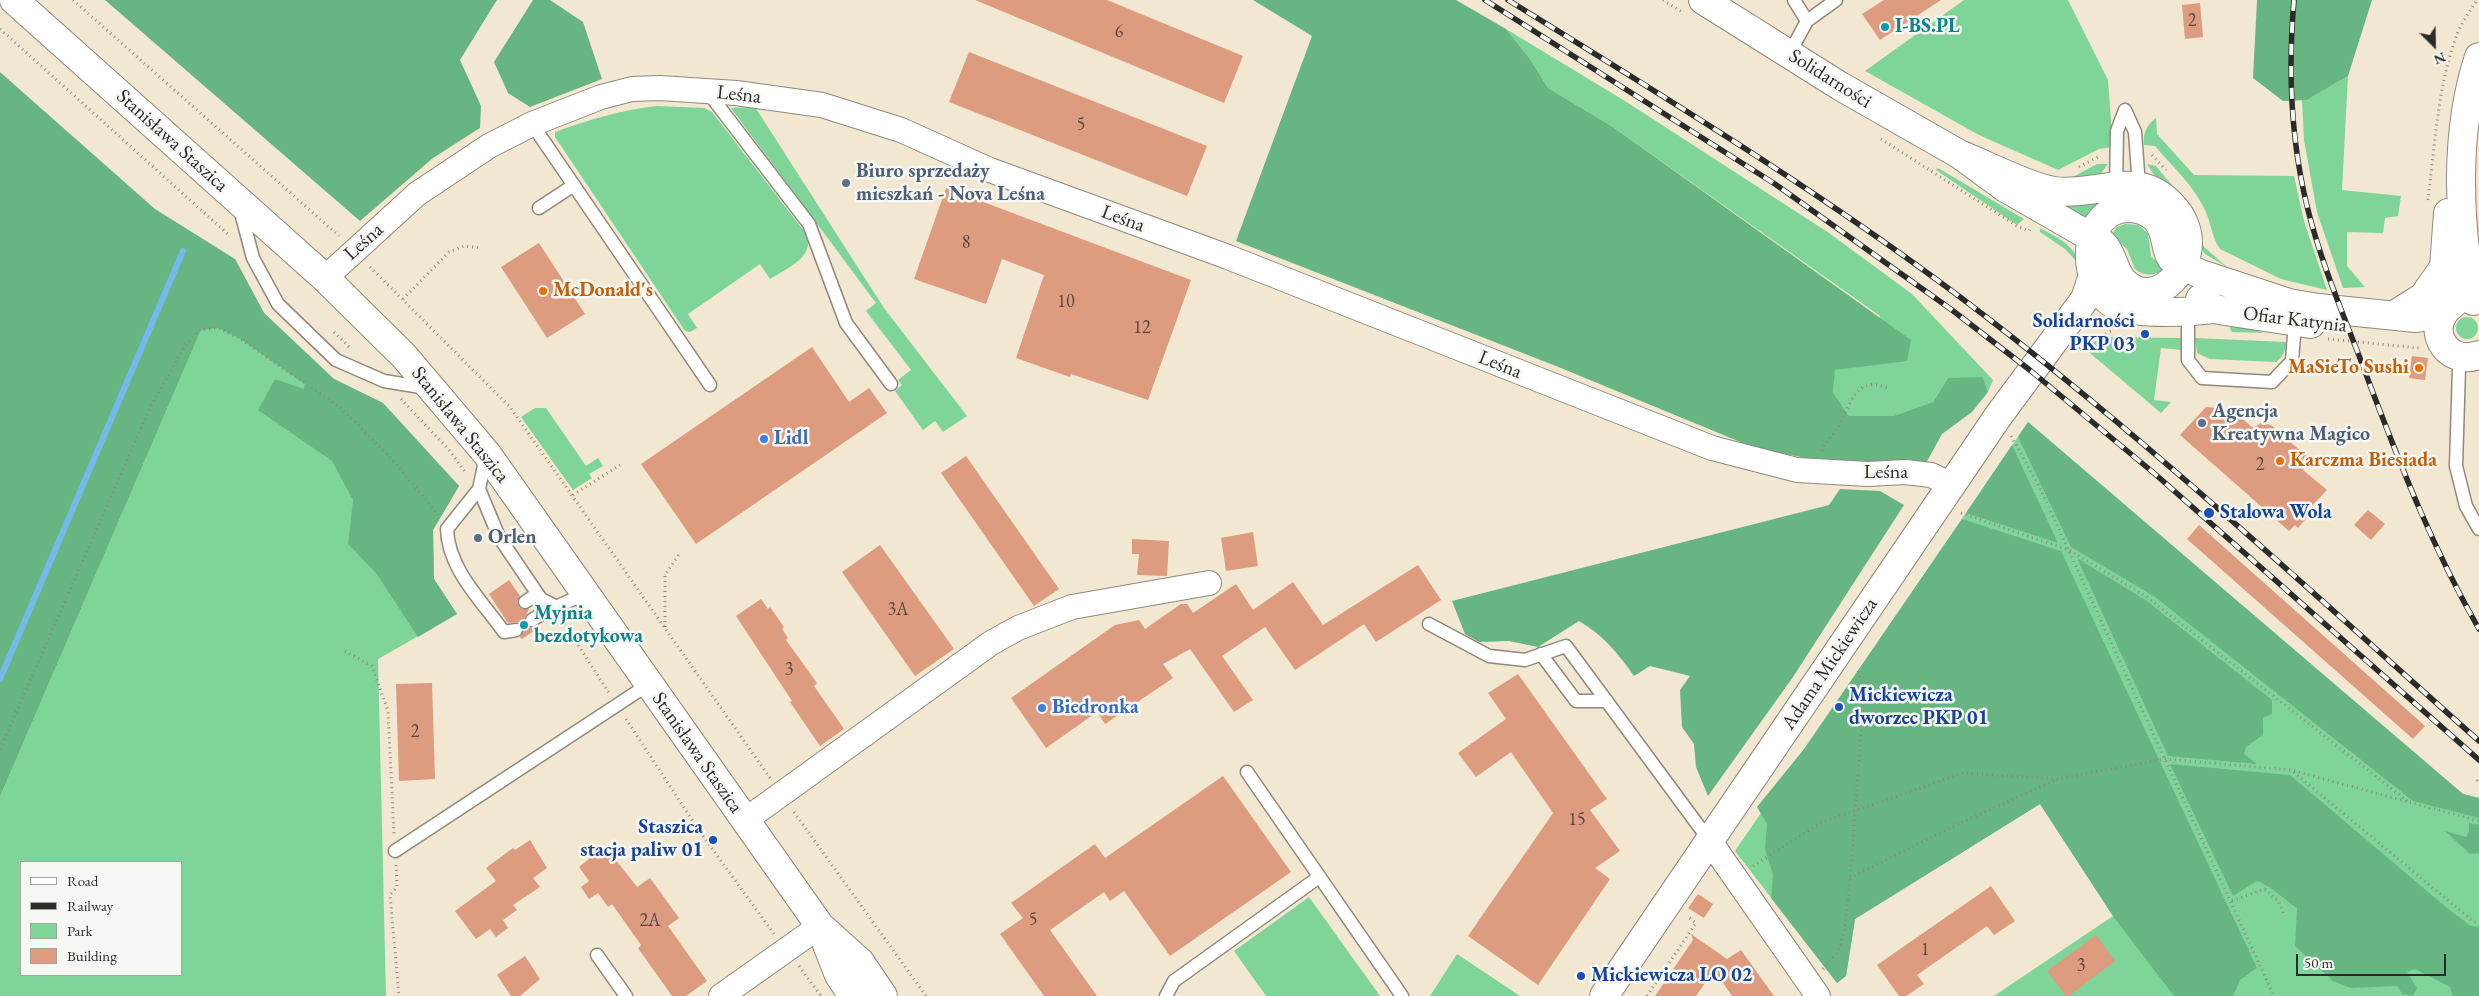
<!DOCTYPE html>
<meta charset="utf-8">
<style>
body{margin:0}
#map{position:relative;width:2479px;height:996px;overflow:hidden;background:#f2e7d1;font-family:"EB Garamond",serif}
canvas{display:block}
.legend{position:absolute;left:20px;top:861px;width:162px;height:115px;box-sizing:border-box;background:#f6f6f2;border:1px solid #a5a5a2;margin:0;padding:6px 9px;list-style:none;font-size:15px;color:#2b2b2b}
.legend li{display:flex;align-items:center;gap:10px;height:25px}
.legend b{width:25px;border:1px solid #a5a5a2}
.north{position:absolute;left:2409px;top:20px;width:50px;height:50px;-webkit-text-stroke:4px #f6f6f2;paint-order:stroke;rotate:157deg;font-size:14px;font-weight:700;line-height:20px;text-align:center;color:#2b2b2b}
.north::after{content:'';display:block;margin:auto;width:18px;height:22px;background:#2b2b2b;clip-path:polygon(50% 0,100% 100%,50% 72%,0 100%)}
.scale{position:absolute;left:2296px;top:954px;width:150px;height:22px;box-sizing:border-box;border:2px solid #2b2b2b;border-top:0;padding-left:6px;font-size:15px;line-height:18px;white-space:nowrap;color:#2b2b2b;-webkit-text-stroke:4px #f6f6f2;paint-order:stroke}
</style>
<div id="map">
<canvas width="2479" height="996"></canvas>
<ul class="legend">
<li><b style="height:6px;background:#fff"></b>Road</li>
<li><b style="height:6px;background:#2b2b2b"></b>Railway</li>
<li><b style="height:14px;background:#7fd599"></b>Park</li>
<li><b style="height:14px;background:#dd9b7f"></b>Building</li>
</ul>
<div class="north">N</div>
<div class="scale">50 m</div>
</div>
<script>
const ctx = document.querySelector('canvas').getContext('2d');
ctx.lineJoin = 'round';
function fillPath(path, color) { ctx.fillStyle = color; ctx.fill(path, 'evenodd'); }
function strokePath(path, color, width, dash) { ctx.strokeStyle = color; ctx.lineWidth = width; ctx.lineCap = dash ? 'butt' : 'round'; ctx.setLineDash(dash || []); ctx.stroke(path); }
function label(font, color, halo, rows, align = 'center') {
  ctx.font = font + ' "EB Garamond",serif'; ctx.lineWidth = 5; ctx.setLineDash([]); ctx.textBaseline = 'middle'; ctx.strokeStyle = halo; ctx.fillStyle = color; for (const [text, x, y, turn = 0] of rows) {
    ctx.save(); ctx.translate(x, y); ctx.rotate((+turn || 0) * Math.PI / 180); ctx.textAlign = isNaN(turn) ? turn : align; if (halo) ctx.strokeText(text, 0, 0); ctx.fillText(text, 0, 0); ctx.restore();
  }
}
const green = new Path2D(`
 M1964,0H2068L2108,80L2113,147L2099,149L2058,170L1979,135L1865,71Z
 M1506,29L1625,101L1829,233L1912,294L1993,380L1988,392L1983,378H1948L1933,402L1893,416H1849L1833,392L1834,370L1868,365L1880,316L1613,127L1548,88L1530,59Z
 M2348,76L2342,190L2401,196L2398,216L2385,218L2383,233L2347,232V266L2365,287L2343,288L2317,212L2304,140L2302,100H2307Z
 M657,106L704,108L712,112L807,235C814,258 787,268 770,279L760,264L688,314L697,328L690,332L685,331L555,137V132C588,120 621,110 657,106Z
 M755,107L884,308L967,416L943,432L935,421L923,430L895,391L902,385L898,380L911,370L866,311L876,303L731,108Z
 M2156,118L2157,134L2194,175L2294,176L2304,221L2327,290L2281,279L2220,249C2211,236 2211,220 2203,206C2192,184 2171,165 2155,146L2144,145C2143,134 2146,125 2156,118Z
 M2097,164H2108L2098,177L2071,178Z
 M2147,164L2156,166L2181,196L2188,204L2204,247L2227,267L2205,254Z
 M1938,168L2024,219L2017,225L1936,170Z
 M2098,202L2099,205L2084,224L2057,204L2069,206Z
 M2125,224L2138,225L2148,233L2151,256L2164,269C2154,276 2145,277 2135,269L2127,249L2110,236L2117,227Z
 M2040,228C2054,236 2076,245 2078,263L2065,249L2040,232Z
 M235,259L264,313L334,379L383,403L459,486L433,530L434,579L457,614L378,659L386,996H0V797L219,288ZM21,862H181V975H21Z
 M2456 328a11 11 0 1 1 22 0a11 11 0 1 1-22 0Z
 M2231,325L2262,332V333L2232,332L2230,329Z
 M2106,337L2181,338V350L2161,348L2154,400L2171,402L2161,413L2084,348L2091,343Z
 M2195,338L2286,342C2287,349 2282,358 2276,362L2210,359L2197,353Z
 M535,408H546L586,466L598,458L603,466L589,474L592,478L573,490L521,417Z
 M2028,422L2463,794L2479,798V996H1994L2113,916L2040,804L1855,919L1846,976L1837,983L1735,851Z
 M1309,897L1380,996H1266L1234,951Z
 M1457,954L1520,996H1430Z`);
const forest = new Path2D(`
 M105,0H497L460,60L481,106L480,128L433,158L360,221Z
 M533,0H550L583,22L602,79L530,107L508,93L494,62Z
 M1253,0H1456L1506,29L1530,59L1548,88L1613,127L1911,340L1907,361L1835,370L1833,392L1849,416H1893L1933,402L1948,378L1983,377L1988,392L1972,412L1942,434L1926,463L1892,464L1821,461L1755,448L1556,366L1236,241L1312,36Z
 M2257,0H2372L2348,76L2307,100L2283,101L2253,78Z
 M0,72L155,209L235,259L264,313L334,379L383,403L459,486L433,530L434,579L457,614L418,637L376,573L348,544L353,500L332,461L258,410L275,379L304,389L305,384L239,338L218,328L201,330L0,797Z
 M2028,422L2463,794L2479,798V818L2413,801L2155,597L2071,547L2018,437Z
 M2012,445L2058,543L1966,513Z
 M1840,489L1880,491L1904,505L1793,677L1708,796L1696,767L1694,744L1682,727L1680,690L1690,676L1650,666L1634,676C1618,653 1603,635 1579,621L1538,647L1509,641L1479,642L1465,634L1452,601L1829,505Z
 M1962,519L2061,551L2257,968L2240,980L2233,996H2174L2113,916L2040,804L1855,919L1846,976L1837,983L1771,898L1773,875L1765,849L1767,824L1757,807L1804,749Z
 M2077,558L2147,601L2272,700V714L2263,718V735L2246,747L2244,754L2257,764L2168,756Z
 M2170,764L2290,775L2447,908L2471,926L2479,927V996H2453L2450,987L2415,969L2407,972L2417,988L2413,996L2402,994L2397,986L2351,988L2333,981L2295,946L2297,908C2283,899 2273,887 2257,881L2233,896Z
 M2469,823L2479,825V853L2470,854L2445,831L2466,837L2469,831Z`);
const stream = new Path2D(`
 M0,679L183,251`);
const building = new Path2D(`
 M975,0H1107L1243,56L1224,103Z
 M1884,0H1941L1880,40L1862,14Z
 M2200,3L2203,37L2185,39L2182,5Z
 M969,52L1207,146L1187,196L949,102Z
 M946,188L1191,280L1148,400L1071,374L1070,377L1016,358L1044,275L1002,259L986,304L914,279Z
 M539,243L585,314L547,338L501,267Z
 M812,347L849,402L869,388L887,413L696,544L641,464Z
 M2412,356L2428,358L2425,380L2409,378Z
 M2206,407L2231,409L2253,428L2261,423L2271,425L2311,460L2303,470L2327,490L2307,511L2310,514L2298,528L2295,525L2289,531L2180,435Z
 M966,456L1059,589L1034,606L941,473Z
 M2368,510L2385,524L2371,540L2354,525Z
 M2199,525L2425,726L2413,739L2187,539Z
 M1253,532L1258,566L1226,571L1221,538Z
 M1132,539L1169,541L1167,576L1137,575L1139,554H1132Z
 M880,545L954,649L915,676L842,572Z
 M1418,565L1441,600L1376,642L1364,624L1295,670L1265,627L1222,656L1253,700L1234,712L1190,649L1163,664L1173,678L1105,724L1097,712L1046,748L1011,698L1115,625L1139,620L1145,629L1181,604H1187L1193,613L1236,584L1253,610L1293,582L1323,625Z
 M509,580L520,596L517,602L519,607L522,609H529L525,617V624L529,627L538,628L522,639L520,637L524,629L523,625L518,622L508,623L489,594Z
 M761,599L768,609L770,607L784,627L782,629L788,638L786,640L817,683L814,686L844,729L820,746L790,702L792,701L736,616Z
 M1518,674L1607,799L1590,810L1620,851L1595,868L1610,879L1538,985L1468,936L1553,813L1511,752L1476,777L1458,753L1506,719L1488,693Z
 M432,683L435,779L399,781L396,684Z
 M1223,776L1291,872L1170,956L1124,891L1110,901L1104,892L1050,930L1097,996H1044L1000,934L1023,918L1011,903L1095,844L1105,858Z
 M530,840L547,868L533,878L540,887L513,905L517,910L503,920L508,928L496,937L490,929L476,939L455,911L496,881L486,868L513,848L515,850Z
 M605,846L637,887L650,878L679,918L668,926L707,981L686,996H672L638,948L641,945L612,904L608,907L598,893L589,899L581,887L589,881L579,867Z
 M1991,886L2015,921L1994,935L1987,926L1917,975L1924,984L1906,996H1899L1877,965Z
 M1698,894L1713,904L1704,918L1688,908Z
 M1691,934L1727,959L1741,950L1774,996H1732L1714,970L1696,996H1655L1693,940Z
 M2096,935L2115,961L2069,996H2066L2047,971Z
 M525,956L540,979L520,996H511L497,975Z`);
const path = new Path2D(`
 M73,0L339,236
 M1663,0L1682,12
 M0,29L230,236
 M1881,139L2017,226L2029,231L2031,228
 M2152,155L2166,170
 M2079,167L2100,156
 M2428,200C2434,150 2438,87 2455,40C2459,26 2469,13 2477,0
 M370,267L510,407L770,778
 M403,299L449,252L464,246L482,248
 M334,332L349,347
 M2328,339L2419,348
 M2079,348L2113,330
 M401,399L449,450L466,473
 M2011,436L2040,488L2274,996
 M1822,451C1824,442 1833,436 1837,429C1851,405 1855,373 1890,389
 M573,495L620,465
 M1961,513L2069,550L2147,597L2410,803
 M562,620L609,693
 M665,627V575L680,553
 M345,651L372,666L388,711L394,834
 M626,719L700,832L774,934
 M0,749L150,408L186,344L200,330L218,328L239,338L341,408L387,454L439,515
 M2294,771L2479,821
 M2477,780L2479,783
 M794,812L926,996
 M396,865L397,887L390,895L399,996
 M1753,866L1820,823L1963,773L2057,779L2165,759L2291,770L2456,907L2474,922H2479
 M1850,878L1956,825L2056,780
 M2232,901L2265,889L2279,902L2284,915
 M799,966L821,996
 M1823,969L1837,953L1844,932L1849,891L1864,692L1858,671
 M1647,996L1696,923L1687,916`);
const lane = new Path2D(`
 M1794,0L1807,21
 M1789,54L1807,21L1836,0
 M707,91L809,224L846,323L891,384
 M2125,110L2135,132L2139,186
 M532,124L710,385
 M2116,188L2117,131L2125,110
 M539,208L574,185
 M240,209L253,258L278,304L336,360L384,381L427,388
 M2188,310V360L2202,378L2272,382L2292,361L2295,322
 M2462,357L2459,368L2456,466L2466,506L2479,529
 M486,456L479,489L499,537L541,599L555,606
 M479,489L447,529C448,569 482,601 504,632L516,630
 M525,602L537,594
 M532,620C549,608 568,603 585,593
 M1429,624L1489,656L1525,660L1566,646L1709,840
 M1541,654L1576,701H1607
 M1247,772L1402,996
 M395,851L649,684
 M597,955L626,996
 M1166,996L1174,981L1319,877`);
const street = new Path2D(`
 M325,278L417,194L489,146L532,124L601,97L632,89L660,88L736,93L822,105L901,130L990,170L1228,257L1712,448L1797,470L1868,474L1905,472L1931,475L1952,485
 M744,821L991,643L1018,628L1072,607L1209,583
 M1709,840L1818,996
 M721,996L820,926`);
const secondary = new Path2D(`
 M14,0L325,278L404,356L487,454L820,926L860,962L883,996
 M1703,0L1840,86L1959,154L2004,187L2103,244C2114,255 2113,272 2125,283C2154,309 2188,274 2188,243C2188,231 2183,218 2175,209C2140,166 2099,197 2054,191C2028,187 1985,164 1959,154
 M2448,213L2444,267L2453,304
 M2200,299L2215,309L2225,311L2311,324
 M2473,301C2458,224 2454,132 2479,57
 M2453,304C2423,325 2444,367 2479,355
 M2215,309C2193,312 2137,315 2117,306C2079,288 2079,208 2129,208C2139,208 2149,212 2156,219C2167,230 2164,246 2171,258L2182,266L2201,274L2289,303L2318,308L2416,318L2443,313
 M2396,314L2423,297L2444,267
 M822,932L839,975L853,996
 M1604,996L1999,415L2085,299L2093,275`);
const rail = new Path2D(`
 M1485,0L1775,184L1952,310L2031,371L2155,474L2479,760
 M1508,0C1661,95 1816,189 1960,297C2142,434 2309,590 2479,741
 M2294,0C2288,69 2291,143 2308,210C2323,270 2349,327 2370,385C2402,469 2434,551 2479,629`);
const markers = [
 [1885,27,5,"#0f9aa8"],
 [846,183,5,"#5c6f8a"],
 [543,291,5,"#e8710a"],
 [2145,334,5,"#1a4fb4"],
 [2419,368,5,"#e8710a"],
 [2202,423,5,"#5c6f8a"],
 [764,439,5,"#3f7fe0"],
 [2280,461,5,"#e8710a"],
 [2209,513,6,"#1a4fb4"],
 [478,538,5,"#5c6f8a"],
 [524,625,5,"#0f9aa8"],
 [1839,707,5,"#1a4fb4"],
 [1042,708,5,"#3f7fe0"],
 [713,840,5,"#1a4fb4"],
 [1581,976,5,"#1a4fb4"]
];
const numberNames = [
 ["2",2192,21],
 ["6",1119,32],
 ["5",1081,125],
 ["8",966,243],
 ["10",1066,302],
 ["12",1142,328],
 ["2",2260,465],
 ["3A",898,610],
 ["3",789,670],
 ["2",415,732],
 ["15",1577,820],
 ["5",1033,920],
 ["2A",650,921],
 ["1",1925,950],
 ["3",2081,966]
];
const cultureNames = [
 ["I-BS.PL",1895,27],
 ["Myjnia",534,614],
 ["bezdotykowa",534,637]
];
const streetNames = [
 ["Solidarności",1830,79,32],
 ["Leśna",739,95,6],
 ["Stanisława Staszica",172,141,42],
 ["Leśna",1123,219,20],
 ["Leśna",364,242,-42],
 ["Ofiar Katynia",2295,320,7],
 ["Leśna",1500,365,22],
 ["Stanisława Staszica",460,425,51],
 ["Leśna",1886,473],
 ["Adama Mickiewicza",1830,664,-56],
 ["Stanisława Staszica",697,753,55]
];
const serviceNames = [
 ["Biuro sprzedaży",856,172],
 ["mieszkań - Nova Leśna",856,195],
 ["Agencja",2212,412],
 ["Kreatywna Magico",2212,435],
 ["Orlen",488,538]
];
const foodNames = [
 ["McDonald's",553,291],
 ["MaSieTo Sushi",2409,368,"right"],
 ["Karczma Biesiada",2290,461]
];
const transitNames = [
 ["Solidarności",2135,322,"right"],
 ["PKP 03",2135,345,"right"],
 ["Stalowa Wola",2220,513],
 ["Mickiewicza",1849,696],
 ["dworzec PKP 01",1849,719],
 ["Staszica",703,828,"right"],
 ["stacja paliw 01",703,851,"right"],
 ["Mickiewicza LO 02",1591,976]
];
const shopNames = [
 ["Lidl",774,439],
 ["Biedronka",1052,708]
];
fillPath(green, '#7fd599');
fillPath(forest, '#67b681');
strokePath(stream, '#75b8eb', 6);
fillPath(building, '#dd9b7f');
strokePath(lane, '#8e897e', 15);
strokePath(street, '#8e897e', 26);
strokePath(secondary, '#8e897e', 30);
strokePath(path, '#8e897e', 3, [1, 4]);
strokePath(lane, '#fff', 12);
strokePath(street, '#fff', 24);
strokePath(secondary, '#fff', 28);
strokePath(rail, '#2b2b2b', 5.5);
strokePath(rail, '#f6f6f2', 4, [11]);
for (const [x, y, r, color] of markers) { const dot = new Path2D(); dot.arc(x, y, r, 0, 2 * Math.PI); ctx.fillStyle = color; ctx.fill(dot); strokePath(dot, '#f6f6f2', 2); }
label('18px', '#584740', null, numberNames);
label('bold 20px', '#0d838f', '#f6f6f2', cultureNames, 'left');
label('20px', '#2b2b2b', '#f6f6f2', streetNames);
label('bold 20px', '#4e5e75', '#f6f6f2', serviceNames, 'left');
label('bold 20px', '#c56008', '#f6f6f2', foodNames, 'left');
label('bold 20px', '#164399', '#f6f6f2', transitNames, 'left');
label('bold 20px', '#366cbe', '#f6f6f2', shopNames, 'left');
</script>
